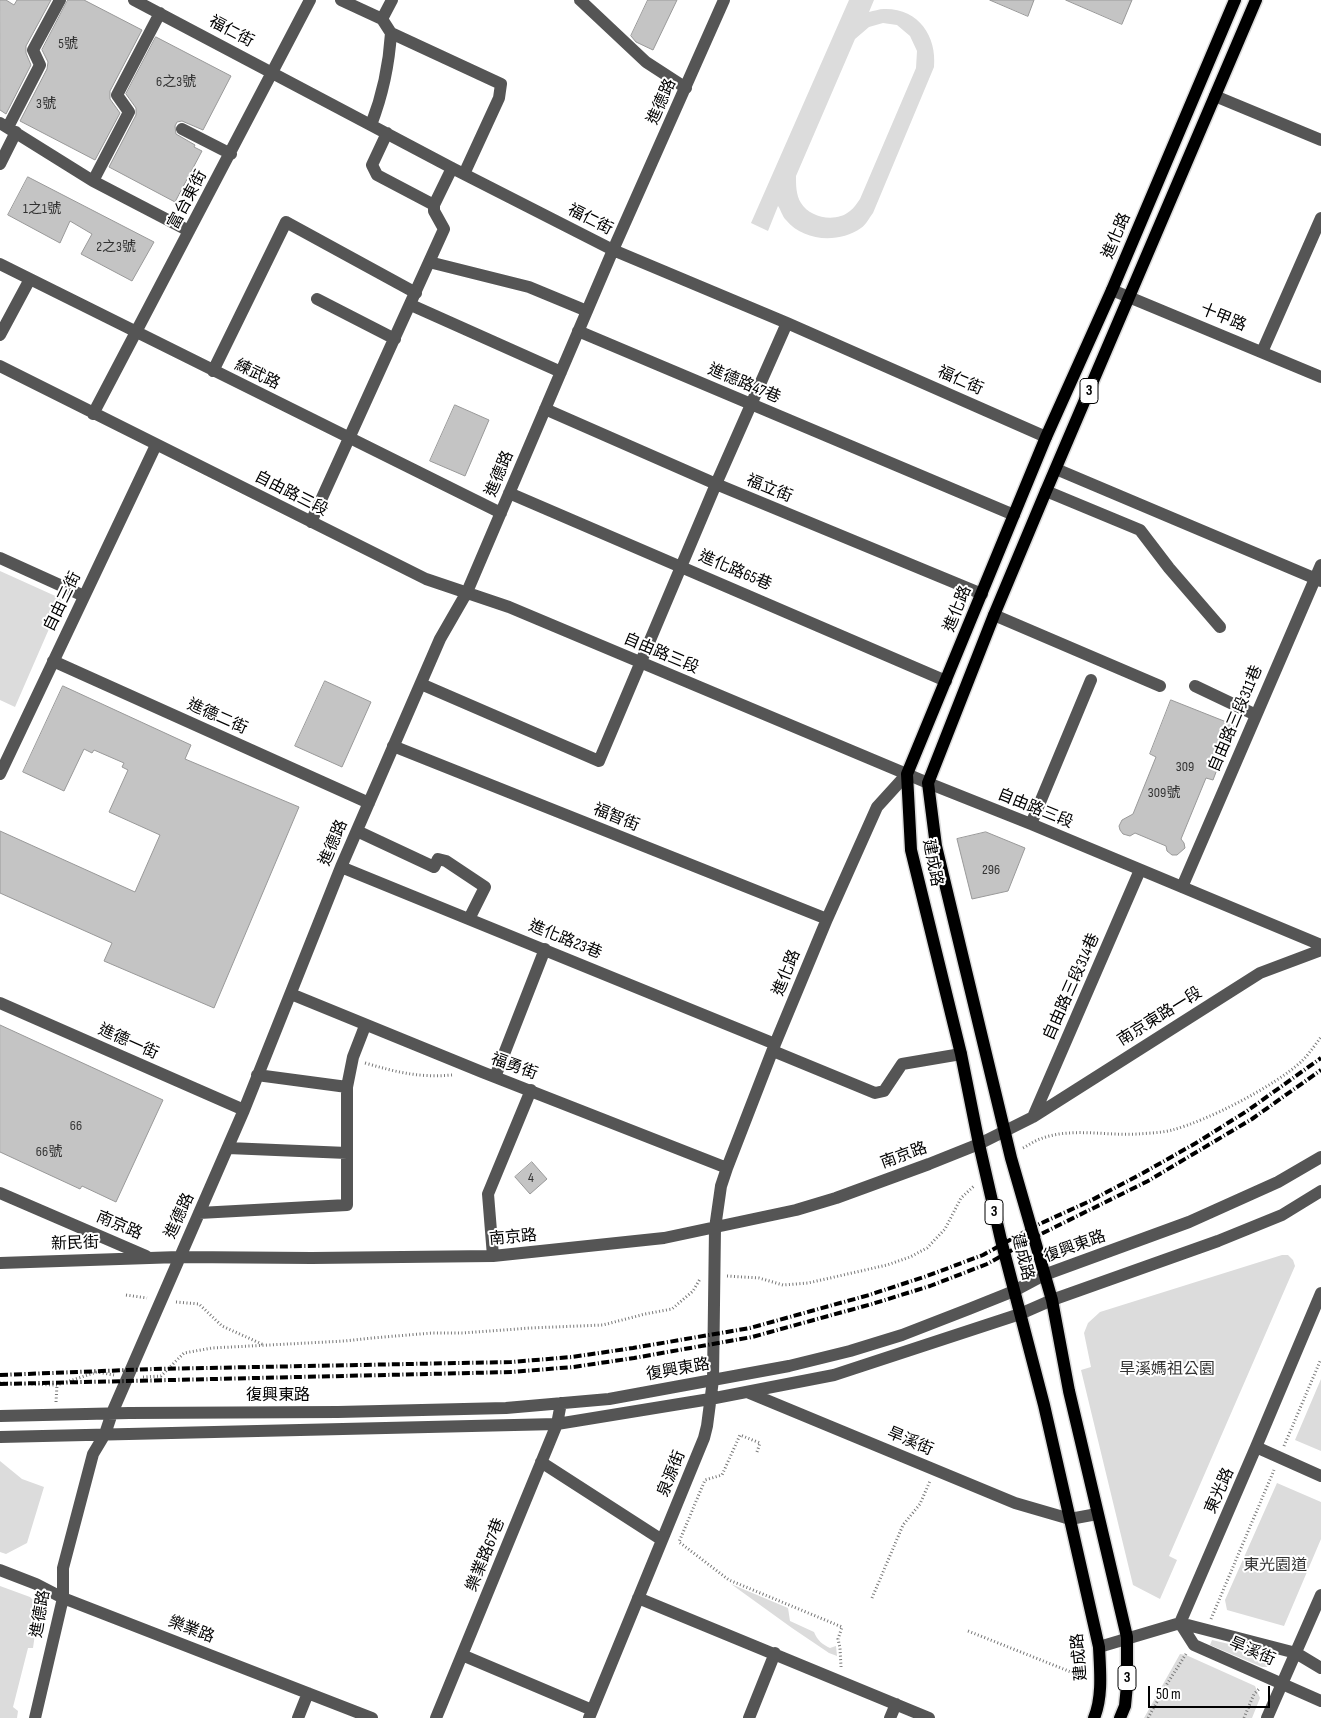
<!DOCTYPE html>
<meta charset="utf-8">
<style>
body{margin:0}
#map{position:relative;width:1321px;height:1718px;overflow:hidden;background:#fff;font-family:"Sofia Sans Condensed",sans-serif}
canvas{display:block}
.scale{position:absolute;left:1148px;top:1686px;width:122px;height:22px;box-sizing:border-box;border:2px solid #000;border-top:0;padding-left:6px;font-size:15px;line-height:18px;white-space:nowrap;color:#000;-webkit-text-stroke:4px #fff;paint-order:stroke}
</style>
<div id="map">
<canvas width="1321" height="1718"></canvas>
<div class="scale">50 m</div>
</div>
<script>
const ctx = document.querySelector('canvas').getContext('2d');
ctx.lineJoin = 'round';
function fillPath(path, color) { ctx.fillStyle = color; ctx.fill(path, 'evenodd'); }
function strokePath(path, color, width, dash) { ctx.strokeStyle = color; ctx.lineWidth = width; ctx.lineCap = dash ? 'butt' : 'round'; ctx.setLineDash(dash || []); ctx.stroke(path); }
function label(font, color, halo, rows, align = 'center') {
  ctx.font = font + ' "Sofia Sans Condensed","Noto Sans TC",sans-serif'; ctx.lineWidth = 4; ctx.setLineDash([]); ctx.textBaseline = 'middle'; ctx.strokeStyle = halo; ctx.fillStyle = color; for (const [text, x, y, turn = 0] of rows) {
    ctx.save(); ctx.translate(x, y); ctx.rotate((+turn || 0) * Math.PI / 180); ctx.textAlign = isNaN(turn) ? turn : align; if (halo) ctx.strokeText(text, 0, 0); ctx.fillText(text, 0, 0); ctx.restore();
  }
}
const green = new Path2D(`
 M849,0H874L869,12C874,11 879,9 884,9C918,8 937,36 934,67L873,213C869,218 866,225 861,228C838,244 803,241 786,220C782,216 781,210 778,206L768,231L751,223ZM883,23L897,25L910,36L917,51L916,68L860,199C857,203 854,208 850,211C836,223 810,218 801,203C796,195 796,185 796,176L855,39L869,27Z
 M0,571L62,599L15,707L0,700Z
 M1282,1255H1288L1293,1260L1295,1266L1169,1556L1177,1560L1160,1599L1133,1585L1081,1370L1091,1367L1084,1333L1088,1323L1100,1312Z
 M1321,1379V1451L1295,1440Z
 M0,1461L22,1479L44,1487L27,1543L6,1554L0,1552Z
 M1277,1483L1321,1502V1539L1284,1626L1227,1610L1225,1600Z
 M731,1584L788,1608L790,1621L814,1632C817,1640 823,1645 830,1648L836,1646L837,1656L829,1653L792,1628Z
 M0,1586L30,1597L39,1606L33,1648H28L13,1707L18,1711L17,1718H0Z
 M1212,1640L1267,1653L1271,1656L1267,1667H1262L1210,1645Z
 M1180,1654L1186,1655L1255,1686L1260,1698L1252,1718H1144Z`);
const building = new Path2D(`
 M0,0H6L14,5L17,0H51L26,46V53L31,65L6,114L0,110Z
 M68,0H84L142,30L110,91V99L120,113L95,160L20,121L47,69L48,62L42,50Z
 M648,0H677L653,50L636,42L631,36Z
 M990,0H1034L1028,16Z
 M1066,0H1132L1122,24Z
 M156,37L231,76L203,130L182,121L177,122L175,126L176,134L195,145L194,147L202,151L175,202L109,167L136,115V108L126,94Z
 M28,177L154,242L132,281L81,254L92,234L70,221L60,243L8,215Z
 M455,405L489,420L465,476L430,461Z
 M325,681L371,702L342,767L295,746Z
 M63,686L191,745L185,759L299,807L214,1008L104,961L112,943L0,893V831L135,892L160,835L109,812L128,770L122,767L124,763L94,750L92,753L84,749L64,791L23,772Z
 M1171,700L1234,725L1213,780L1206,778L1181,839L1184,843L1185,848L1177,855H1172L1167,851L1166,846L1135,833L1130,836L1123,834L1120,830L1119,826L1122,820L1133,814L1156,757L1150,754Z
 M986,832L1025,848L1008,891L972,899L957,839Z
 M0,1025L163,1100L116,1202L82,1186L80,1189L0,1152Z
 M532,1162L547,1179L530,1194L515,1177Z`);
const path = new Path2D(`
 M365,1063C396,1072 419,1078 452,1075
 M1023,1148C1029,1145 1034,1141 1040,1139C1071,1127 1105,1136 1138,1134C1149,1133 1161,1133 1172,1130C1207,1121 1275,1086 1302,1061C1309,1054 1315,1045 1321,1037
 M727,1276L759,1278L783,1285L808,1283L887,1265L910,1257L927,1248L945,1229L961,1198L975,1185
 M126,1295L147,1298
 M176,1302L199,1304L222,1326L264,1345
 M143,1377L161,1376L184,1353L212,1348L345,1341L372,1338L432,1333H463L530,1328L603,1325L645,1314L672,1309L693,1291L700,1279
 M0,1383L57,1385L97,1372L114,1375
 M56,1402L57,1385
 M1284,1446L1321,1359
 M757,1452L760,1443L740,1435L722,1475L705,1480L679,1542L729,1580L842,1627L838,1639L840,1648L841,1667
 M872,1598L903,1525L920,1504L930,1481
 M1211,1619L1274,1470
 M968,1631L1086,1678
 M1148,1718L1167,1684L1186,1654
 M1244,1718L1254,1694L1260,1688`);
const minor = new Path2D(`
 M134,0L452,168L613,250L787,323L1046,437
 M341,0L382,19L391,33L501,84L499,98L464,174
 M580,0L646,62L686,88
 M382,19L392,0
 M1215,96L1321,140
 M0,123L93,181L189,231
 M371,125C383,94 389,66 391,33
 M8,127L40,65L33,50L60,0
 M182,129L231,154
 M387,133L372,165L377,175L434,205
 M0,164L16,132
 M93,181L129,112L117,95L160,13
 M429,262L529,287L587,311
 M0,264L501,513
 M1112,290L1321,377
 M317,299L395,339
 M411,305L561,372
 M578,331L1014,515
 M0,335L30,279
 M1262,352L1321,218
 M0,366L426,579L509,607L928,783L1031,824L1321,945
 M213,371L286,222L416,293
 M545,409L716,484L982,594
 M93,414L310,0
 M1056,469L1321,581
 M1046,491L1140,530L1169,568L1220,627
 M509,493L946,681
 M311,522L444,229L434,211V205L452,168
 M0,558L84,596
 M994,615L1160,686
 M53,661L369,803
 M421,684L599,761L716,484L787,323
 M1195,686L1256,715
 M393,746L827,919
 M0,774L156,445
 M1031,824L1091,680
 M357,831L434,867L438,859L446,861L485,887L469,919
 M341,867L775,1044
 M1182,887L1321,565
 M291,994L482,1072L727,1168
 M0,1003L244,1110
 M773,1051L875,1093L884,1091L902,1064L961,1054
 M257,1075L347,1087
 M495,1077L545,949
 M1033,1117L1140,870
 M228,1148L347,1153
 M0,1193L146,1256
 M199,1213L347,1205V1087L353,1057L365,1026
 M493,1256L488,1194L531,1090
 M0,1263L179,1257L312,1258L493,1256L664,1238L796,1210L836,1198L929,1164L979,1144L1033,1117L1260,973L1321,950
 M747,1392L1015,1503L1070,1519L1097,1514
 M0,1416L129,1413L338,1412L506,1408L609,1399L789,1366L850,1351L902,1335L969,1309L1014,1291L1044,1275L1189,1222L1278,1182L1321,1157
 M0,1437L557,1424L710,1399L834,1375L1020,1314L1052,1300L1218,1241L1282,1215L1321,1191
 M1256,1447L1321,1476
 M541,1462L662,1540
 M0,1570L36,1584L63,1598L372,1718
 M638,1598L929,1718
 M1180,1623L1194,1645L1321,1701
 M1180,1623L1296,1653L1321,1668
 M1099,1647L1180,1623L1256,1447L1321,1293
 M462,1655L592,1710
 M35,1718L63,1598V1568L93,1454L105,1434L112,1413L244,1110L341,867L440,639L467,592L613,250L724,0
 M298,1718L308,1693
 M436,1718L557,1424L561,1403
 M589,1718L704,1438L707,1426L713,1380L715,1228L721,1186L727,1168L775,1044L827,919L877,807L907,774
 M749,1718L775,1653
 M890,1718L896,1704
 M1267,1718L1321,1595`);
const major = new Path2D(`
 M1094,1718C1103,1697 1100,1669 1099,1647L1044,1405L1001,1240L979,1144L961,1054L911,850L907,774L1046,437L1112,290L1235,0
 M1120,1718L1125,1706L1127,1685V1637L1069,1391L1052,1300L1011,1158L936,846L928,783L994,615L1046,491L1256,0`);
const rail = new Path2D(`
 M0,1375L154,1369L511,1362L572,1357L633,1348L750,1328L869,1295L927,1276L983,1255L1035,1226L1090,1201L1143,1173L1196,1143L1247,1111L1321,1058
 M0,1384L512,1372L573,1367L634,1358L752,1337L872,1304L930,1286L987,1264L1039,1235L1148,1181L1252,1119L1321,1070`);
const numberNames = [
 ["5號",68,44],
 ["6之3號",176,82],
 ["3號",46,104],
 ["1之1號",42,209],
 ["2之3號",116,247],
 ["309",1185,767],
 ["309號",1164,793],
 ["296",991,870],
 ["66",76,1126],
 ["66號",49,1152],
 ["4",531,1178]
];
const shields = [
 [1089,391,18],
 [994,1212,18],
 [1127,1678,18]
];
const shieldNames = [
 ["3",1089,391],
 ["3",994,1212],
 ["3",1127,1678]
];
const streetNames = [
 ["福仁街",231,32,28],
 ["進德路",662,102,-66],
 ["富台東街",188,200,-62],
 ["福仁街",590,220,27],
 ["進化路",1117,236,-67],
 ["十甲路",1223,318,22],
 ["練武路",257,375,26],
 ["福仁街",960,381,24],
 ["進德路47巷",744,384,23],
 ["進德路",500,474,-67],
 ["福立街",769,489,22],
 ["自由路三段",291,494,27],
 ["進化路65巷",735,571,23],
 ["自由三街",63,602,-64],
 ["進化路",958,609,-68],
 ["自由路三段",661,654,23],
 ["進德二街",217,717,24],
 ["自由路三段311巷",1236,719,-67],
 ["自由路三段",1035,809,22],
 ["福智街",616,818,22],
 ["進德路",334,843,-67],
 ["建成路",932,863,79],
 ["進化路23巷",565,940,22],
 ["進化路",787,973,-68],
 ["自由路三段314巷",1072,987,-66],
 ["南京東路一段",1160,1017,-32],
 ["進德一街",128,1042,24],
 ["福勇街",514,1067,20],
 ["南京路",904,1156,-20],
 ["進德路",180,1216,-65],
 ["南京路",119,1226,23],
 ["南京路",513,1238,-5],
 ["新民街",75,1244,-2],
 ["復興東路",1075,1247,-20],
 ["建成路",1022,1257,76],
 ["復興東路",678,1370,-10],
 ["復興東路",278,1396],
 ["旱溪街",910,1442,23],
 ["泉源街",672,1474,-68],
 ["東光路",1220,1491,-66],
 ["樂業路67巷",486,1555,-68],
 ["進德路",41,1614,-80],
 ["樂業路",191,1630,21],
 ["旱溪街",1252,1652,23],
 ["建成路",1080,1657,-95]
];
const parkNames = [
 ["旱溪媽祖公園",1167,1370],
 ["東光園道",1275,1566]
];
fillPath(green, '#dcdcdc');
fillPath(building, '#c4c4c4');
strokePath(building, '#999', 1);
strokePath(major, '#dbdbdb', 15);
strokePath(path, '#777', 3, [1, 2.5]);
strokePath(minor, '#555', 12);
strokePath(major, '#000', 12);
strokePath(rail, '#000', 4, [8, 2.5, 1, 2.5]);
label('14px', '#313131', null, numberNames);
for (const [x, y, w] of shields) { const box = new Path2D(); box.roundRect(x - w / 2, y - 12.5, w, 25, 4); ctx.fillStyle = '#fff'; ctx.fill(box); strokePath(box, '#000', 1); }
label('bold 15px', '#000', null, shieldNames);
label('16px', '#000', '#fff', streetNames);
label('16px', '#333', '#fff', parkNames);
</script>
